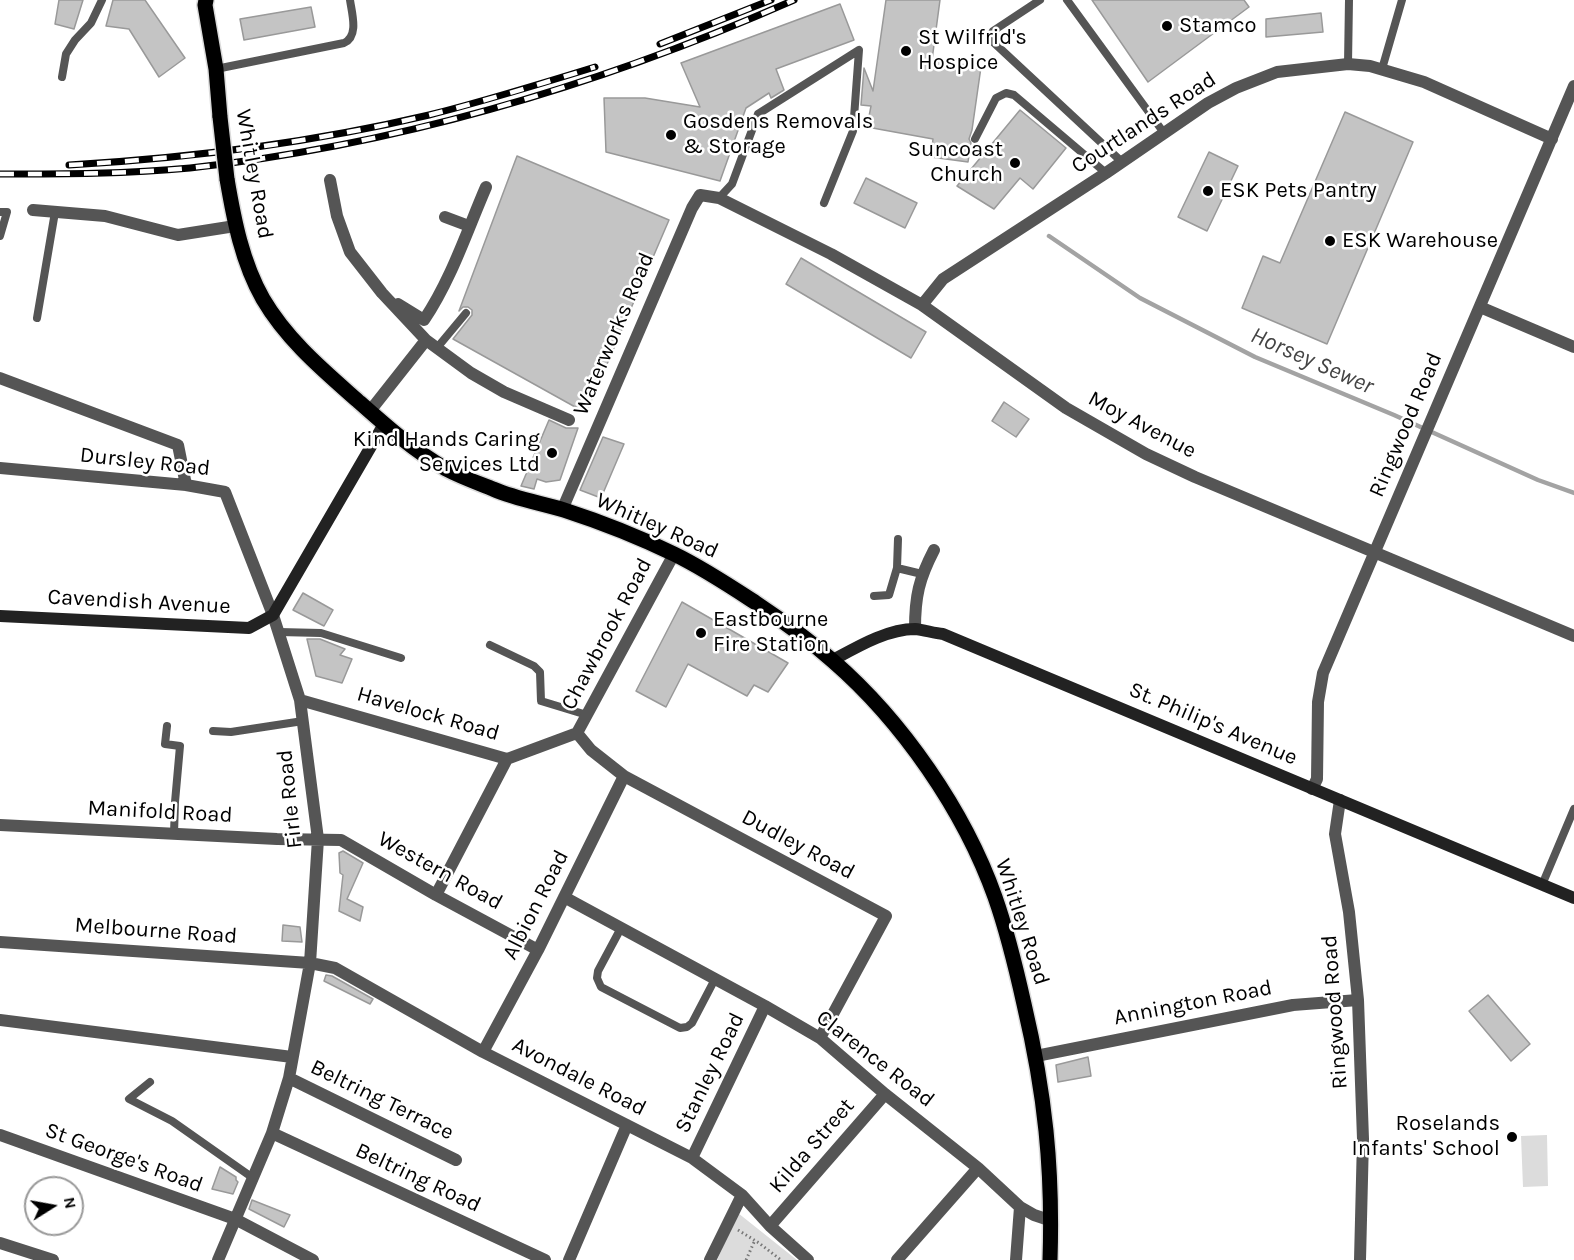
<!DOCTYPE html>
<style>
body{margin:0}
#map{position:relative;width:1574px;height:1260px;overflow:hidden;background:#fff;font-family:Karla,sans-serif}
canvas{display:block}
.north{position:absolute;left:24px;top:1176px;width:60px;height:60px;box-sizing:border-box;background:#fff;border:2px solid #999;border-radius:50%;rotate:79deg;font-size:16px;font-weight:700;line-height:24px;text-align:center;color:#000}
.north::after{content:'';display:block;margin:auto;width:21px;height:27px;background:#000;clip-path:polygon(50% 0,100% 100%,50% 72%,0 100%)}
</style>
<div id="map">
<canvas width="1574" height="1260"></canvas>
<div class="north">N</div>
</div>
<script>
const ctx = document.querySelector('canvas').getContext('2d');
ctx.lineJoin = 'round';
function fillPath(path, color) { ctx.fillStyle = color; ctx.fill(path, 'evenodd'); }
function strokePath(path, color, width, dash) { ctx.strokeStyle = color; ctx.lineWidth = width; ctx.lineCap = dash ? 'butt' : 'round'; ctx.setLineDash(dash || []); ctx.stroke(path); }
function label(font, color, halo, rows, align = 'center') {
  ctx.font = font + ' Karla,sans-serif'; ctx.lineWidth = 5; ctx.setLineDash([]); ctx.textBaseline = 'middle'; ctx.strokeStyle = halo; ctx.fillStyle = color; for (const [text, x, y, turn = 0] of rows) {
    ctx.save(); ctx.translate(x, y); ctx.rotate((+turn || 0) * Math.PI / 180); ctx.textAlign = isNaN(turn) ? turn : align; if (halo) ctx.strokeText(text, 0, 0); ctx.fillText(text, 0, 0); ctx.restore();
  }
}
const green = new Path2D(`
 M1547,1135L1548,1186L1523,1187L1521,1136Z
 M738,1213L797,1260H717Z`);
const stream = new Path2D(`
 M1049,236L1140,298L1255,357L1394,415L1538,480L1574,493`);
const building = new Path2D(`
 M59,0H83L74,29L55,24Z
 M113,0H145L185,58L159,77L129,29L106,26Z
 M886,0H940L932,60L981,67L972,130L969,139L971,143L968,162L931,157L933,139L867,127L871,106L861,105L864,68L873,91Z
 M1092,0H1244L1249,7L1148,82Z
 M840,4L854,40L776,69L784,90L771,98L769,93L746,108L720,181L606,152L604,98H645L700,107L681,63Z
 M311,7L315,27L244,40L240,19Z
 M1321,13L1323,32L1266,37V19Z
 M1020,110L1066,148L1033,189L1020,178L994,209L957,186Z
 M1345,112L1413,142L1327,344L1242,308L1263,256L1280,263Z
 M1209,152L1238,166L1207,231L1178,217Z
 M517,156L669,220L586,413L453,339L472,315V310L468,307H463L459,311Z
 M866,178L917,203L905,228L854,203Z
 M801,258L926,332L911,358L786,284Z
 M1004,402L1029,419L1016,437L992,421Z
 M549,420L566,428H578L560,480L546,482L537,479L534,489L521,486Z
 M603,437L624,444L601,498L580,490Z
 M303,593L333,610L324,626L293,610Z
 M682,602L788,663L768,692L754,685L747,696L688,664L666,707L636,691Z
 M307,639H320L345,649L340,655L352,659L342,683L316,676Z
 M343,851L363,863L347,899L363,907L360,921L339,911L343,875L340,873L339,853Z
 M283,925L300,927L302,942L282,941Z
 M326,975L332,976L373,999L370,1004L324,981Z
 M1488,995L1530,1044L1511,1061L1469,1011Z
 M1088,1057L1091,1076L1058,1082L1056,1065Z
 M220,1167L236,1177V1180L238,1182L233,1194L212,1189Z
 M252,1200L290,1215L284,1227L249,1209Z`);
const path = new Path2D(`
 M738,1230L759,1243L781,1260
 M746,1260L755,1240`);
const lane = new Path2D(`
 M1040,0L993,31L990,36L991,40L1122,162
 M1067,0L1164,133
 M1348,64L1349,0
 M216,69L344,43C359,36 352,14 350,0
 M1382,69L1402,0
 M62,77L66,54L75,40L91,23L102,0
 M975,139L996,98L1006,93L1014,95L1106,173
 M719,198L732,184L758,114L859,50L853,131L824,203
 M0,212H7L0,236
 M37,318L55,212
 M436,349L466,313
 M897,568L898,539
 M874,596L889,595L897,568L922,574
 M279,632L321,633L401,658
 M490,645L534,666L540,672L541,701L587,715
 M167,726L165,744L180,746L175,802L174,834
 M213,731L231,732L303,721
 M1542,885L1574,809
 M621,928L598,971L597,978L601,987L680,1028L687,1027L692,1023L715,979
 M150,1082L129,1099L172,1121L253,1178`);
const street = new Path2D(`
 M330,180L337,216L350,252L382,293L426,340L471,373L504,392L569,420
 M33,210L105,216L178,235L235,226
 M445,217L469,226
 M398,304L424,320C451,280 467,231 486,187
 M922,305L943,279L1106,173L1208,103L1236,88L1277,72L1348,64L1370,66L1424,82L1552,139
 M1480,307L1574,347
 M0,378L178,445L186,485
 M370,411L426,340
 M0,468L186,485L225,492L273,615L300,700L318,839L310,963L289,1078L272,1133L218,1260
 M562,510L692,208L700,195L719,198L831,254L922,305L1066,408L1146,454L1195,477L1574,636
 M915,629C915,596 919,579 934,550
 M300,700L507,759L577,733
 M577,733L591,750L624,776L886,916L820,1038
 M577,733L674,554
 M1312,789L1317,779L1318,702L1323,673L1574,86
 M1340,800L1335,834L1349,912L1358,1000L1363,1139L1360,1260
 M0,825L277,839L341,840L436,895L538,950
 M436,895L507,759
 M564,897L765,1006L820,1038L885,1094L978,1168L1020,1207L1034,1215L1052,1221
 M0,942L310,963L335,968L483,1052L692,1158L742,1195L770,1226L808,1260
 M0,1020L292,1057
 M483,1052L538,950L624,776
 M1036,1056L1293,1005L1358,1000
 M289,1078L456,1160
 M272,1133L545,1260
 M0,1135L235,1219L313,1260
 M692,1158L765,1006
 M770,1226L885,1094
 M0,1243L53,1260
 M569,1260L627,1125
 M710,1260L742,1195
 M897,1260L978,1168
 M1016,1260L1020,1207`);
const secondary = new Path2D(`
 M0,616L249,628L273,615L384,424
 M833,660C857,647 887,629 915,629C924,630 934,633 943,634L1574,898`);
const primary = new Path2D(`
 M206,0L205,5L216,69L220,117
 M227,179C234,220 242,262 263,299C287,340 323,370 358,401C385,425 414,451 446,469C461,477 478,483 493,489C516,499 541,503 564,510C601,522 639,537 674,554C703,568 730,586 756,603C783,621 809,640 833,661C902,721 964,810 995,897C1007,931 1016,968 1024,1004C1045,1093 1053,1168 1050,1260`);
const rail = new Path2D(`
 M660,44L771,0
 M69,165C191,158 310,143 429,115C485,101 540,84 595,67
 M0,174C63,174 127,174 190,168C398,145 603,84 794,0`);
const primaryBridge = new Path2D(`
 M220,117L227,179`);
const markers = [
 [1167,26,6,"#000"],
 [906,51,6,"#000"],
 [671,135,6,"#000"],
 [1015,163,6,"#000"],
 [1208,191,6,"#000"],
 [1330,241,6,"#000"],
 [552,453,6,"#000"],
 [701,633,6,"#000"],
 [1512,1137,6,"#000"]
];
const poiNames = [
 ["Stamco",1179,26],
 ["St Wilfrid's",918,38],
 ["Hospice",918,63],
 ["Gosdens Removals",683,122],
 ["& Storage",683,147],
 ["Suncoast",1003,150,"right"],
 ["Church",1003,175,"right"],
 ["ESK Pets Pantry",1220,191],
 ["ESK Warehouse",1342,241],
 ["Kind Hands Caring",540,440,"right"],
 ["Services Ltd",540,465,"right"],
 ["Eastbourne",713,620],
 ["Fire Station",713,645],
 ["Roselands",1500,1124,"right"],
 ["Infants' School",1500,1149,"right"]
];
const streetNames = [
 ["Courtlands Road",1144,123,-33],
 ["Whitley Road",254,174,80],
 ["Waterworks Road",614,334,-67],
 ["Moy Avenue",1142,425,28],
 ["Ringwood Road",1406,425,-67],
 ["Dursley Road",145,462,6],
 ["Whitley Road",657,526,24],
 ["Cavendish Avenue",139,602,3],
 ["Chawbrook Road",607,634,-62],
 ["Havelock Road",428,714,16],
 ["St. Philip's Avenue",1213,724,23],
 ["Firle Road",290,799,-96],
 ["Manifold Road",160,812,3],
 ["Dudley Road",798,845,28],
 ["Western Road",440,871,29],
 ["Albion Road",536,905,-63],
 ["Whitley Road",1022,922,72],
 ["Melbourne Road",156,931,4],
 ["Annington Road",1193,1003,-11],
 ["Ringwood Road",1335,1012,-94],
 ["Clarence Road",875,1059,38],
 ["Stanley Road",710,1073,-64],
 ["Avondale Road",579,1077,27],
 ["Beltring Terrace",382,1100,26],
 ["Kilda Street",812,1146,-49],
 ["St George's Road",124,1158,20],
 ["Beltring Road",418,1178,25]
];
const waterNames = [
 ["Horsey Sewer",1312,361,24]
];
fillPath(green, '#dcdcdc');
strokePath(stream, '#a3a3a3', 4.5);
fillPath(building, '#c4c4c4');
strokePath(building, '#999', 1.5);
strokePath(primary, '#dbdbdb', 18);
strokePath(path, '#777', 3, [1.5, 3]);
strokePath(lane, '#555', 8);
strokePath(street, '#555', 12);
strokePath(secondary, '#222', 12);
strokePath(primary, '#000', 15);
strokePath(rail, '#000', 7);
strokePath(rail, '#fff', 4.5, [14]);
strokePath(primaryBridge, '#dbdbdb', 18, []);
strokePath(primaryBridge, '#000', 15);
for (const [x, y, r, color] of markers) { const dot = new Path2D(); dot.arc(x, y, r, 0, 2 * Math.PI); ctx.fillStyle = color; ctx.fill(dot); strokePath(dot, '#fff', 2); }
label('22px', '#000', '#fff', poiNames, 'left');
label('22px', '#000', '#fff', streetNames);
label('italic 24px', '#444', '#fff', waterNames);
</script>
